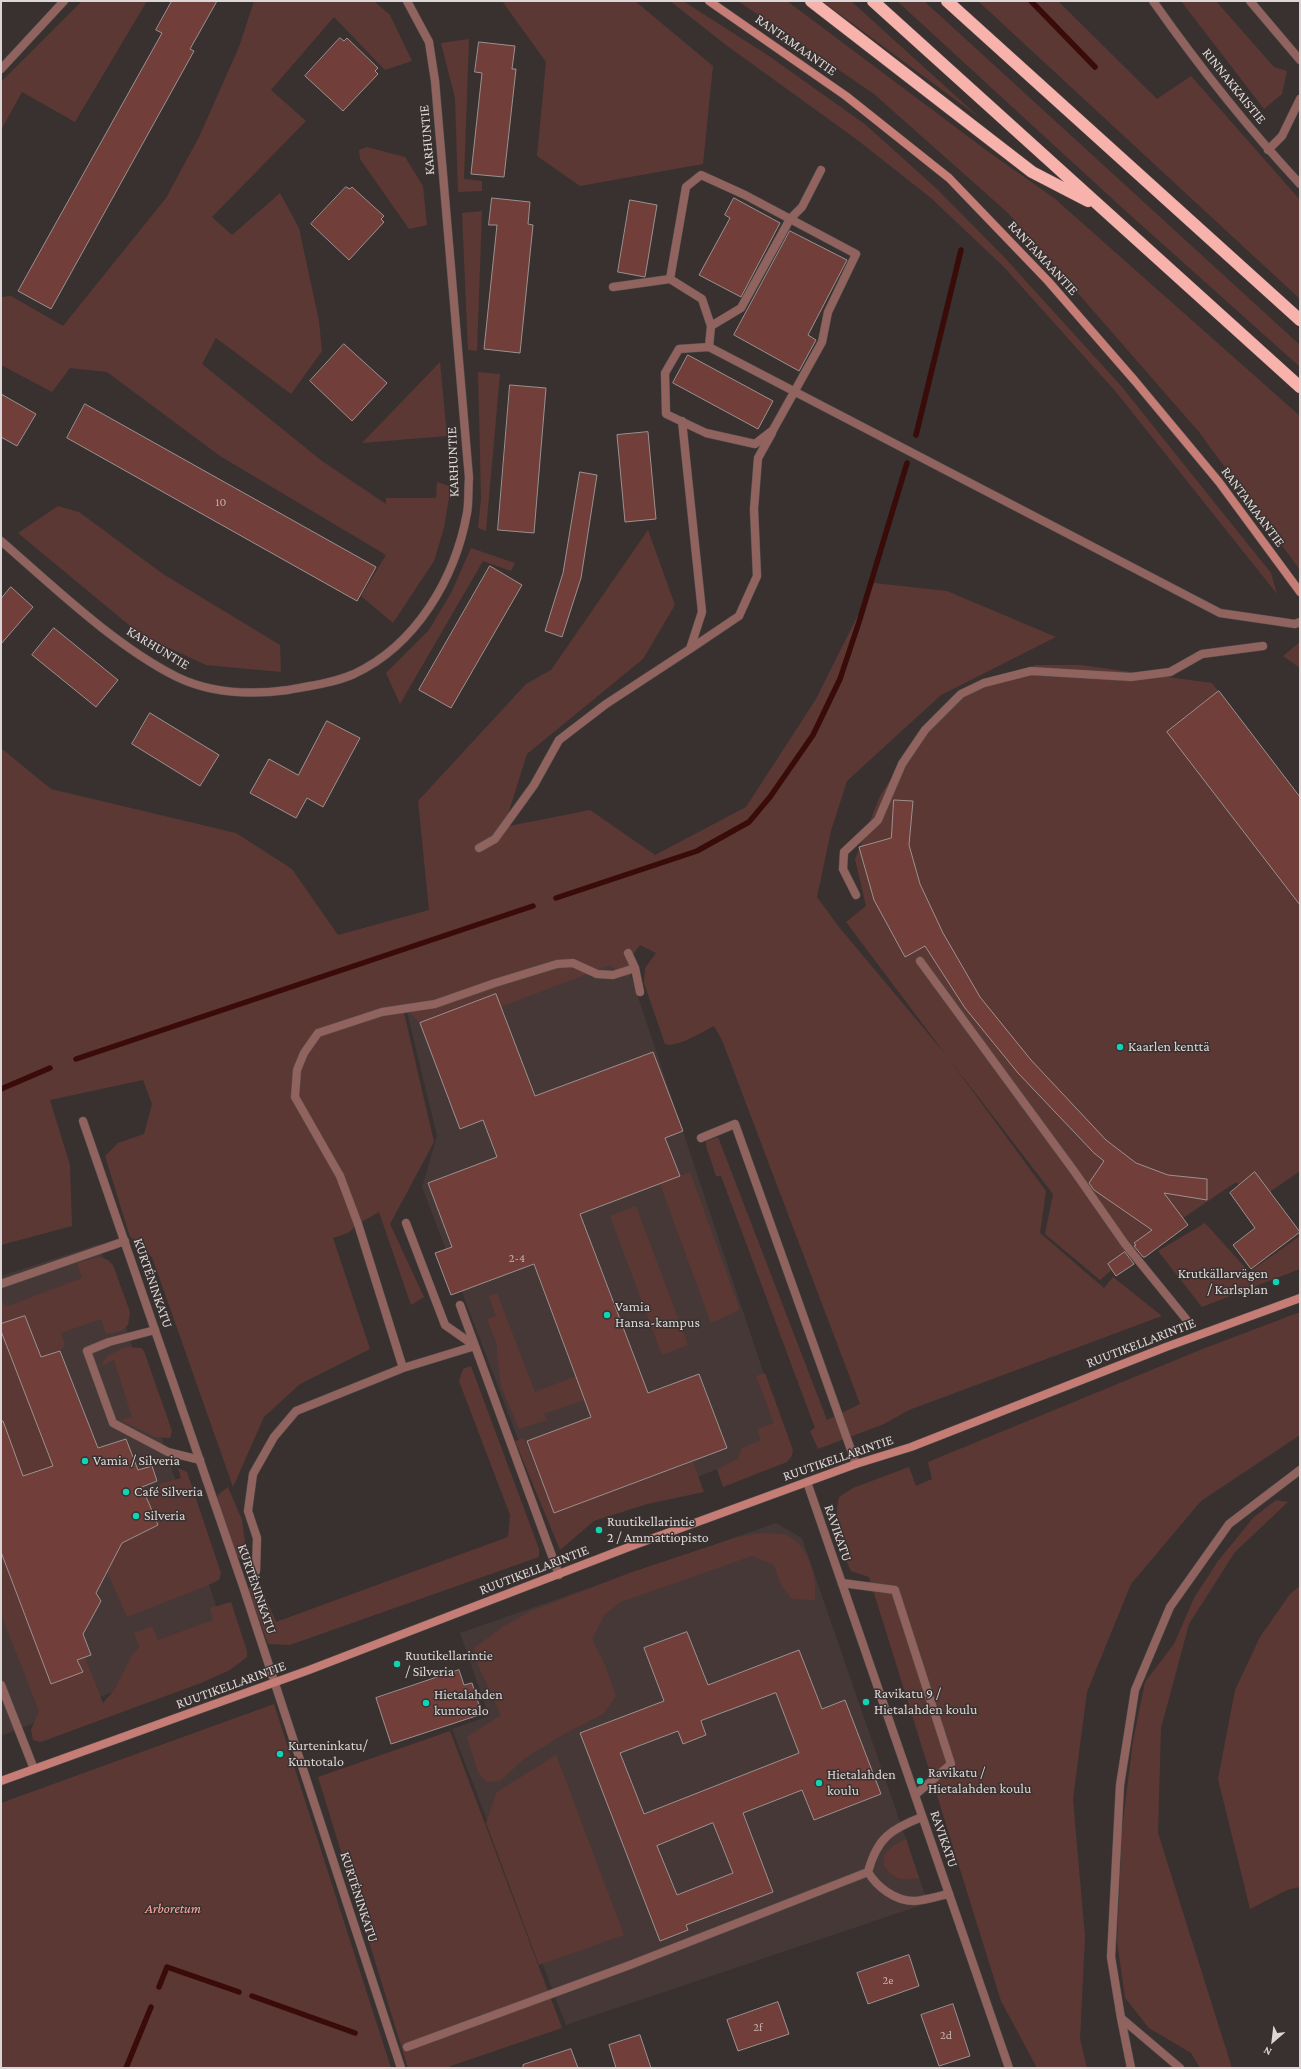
<!DOCTYPE html>
<meta charset="utf-8">
<style>
body{margin:0}
#map{position:relative;width:1301px;height:2069px;overflow:hidden;background:#383130;font-family:"Crimson Pro",serif}
canvas{display:block}
.frame{position:absolute;inset:0;border:2px solid #dcd7d6;pointer-events:none}
.north{position:absolute;left:1253px;top:2021px;width:40px;height:40px;-webkit-text-stroke:3px #383130;paint-order:stroke;rotate:208deg;font-size:11px;font-weight:700;line-height:16px;text-align:center;color:#dcd7d6}
.north::after{content:'';display:block;margin:auto;width:14px;height:18px;background:#dcd7d6;clip-path:polygon(50% 0,100% 100%,50% 72%,0 100%)}
</style>
<div id="map">
<canvas width="1301" height="2069"></canvas>
<div class="frame"></div>
<div class="north">N</div>
</div>
<script>
const ctx = document.querySelector('canvas').getContext('2d');
ctx.lineJoin = 'round';
function fillPath(path, color) { ctx.fillStyle = color; ctx.fill(path, 'evenodd'); }
function strokePath(path, color, width, dash) { ctx.strokeStyle = color; ctx.lineWidth = width; ctx.lineCap = dash ? 'butt' : 'round'; ctx.setLineDash(dash || []); ctx.stroke(path); }
function label(font, color, halo, rows, align = 'center') {
  ctx.font = font + ' "Crimson Pro",serif'; ctx.lineWidth = 3; ctx.setLineDash([]); ctx.textBaseline = 'middle'; ctx.strokeStyle = halo; ctx.fillStyle = color; for (const [text, x, y, turn = 0] of rows) {
    ctx.save(); ctx.translate(x, y); ctx.rotate((+turn || 0) * Math.PI / 180); ctx.textAlign = isNaN(turn) ? turn : align; if (halo) ctx.strokeText(text, 0, 0); ctx.fillText(text, 0, 0); ctx.restore();
  }
}
const built = new Path2D(`
 M585,935L627,964L787,1443L553,1531L422,1187L437,1136L406,1008Z
 M99,1244L229,1646L1,1736V1276Z
 M776,1523L802,1538L928,1903L566,2025L452,1729L489,1716L460,1633Z`);
const green = new Path2D(`
 M82,1H147L75,122L22,92L1,130V82Z
 M254,1H374L390,15L412,61L385,70L334,17L271,90L306,121L212,217L232,235L280,193L299,228L319,321L322,351L291,394L216,338L202,364L322,461L386,504V498H436L437,482L449,486L450,491L444,528L434,561L393,623L361,596L386,555L220,456L107,372L70,368L52,392L1,365V297L11,296L63,326L166,198L199,137L239,47Z
 M502,1H635L713,66L703,164L580,186L537,156L546,62Z
 M670,1H683L769,56L866,125L938,190L1005,258L1122,387L1271,573L1277,594L1116,392L1004,267L931,198L856,139L726,45Z
 M738,1H787L990,153L1054,198L1300,416V570L1199,432L1008,213L874,94Z
 M822,1H851L980,118Z
 M897,1H924L1300,345V367L1118,204Z
 M978,1H1058L1157,99L1191,76L1300,200V299Z
 M1181,1H1216L1274,67L1287,71L1282,94L1264,109Z
 M469,39L464,179L482,181V191L458,192L455,98L441,43Z
 M367,147L405,157L423,186L427,225L409,229L360,159L359,150Z
 M482,211L477,351L468,350L462,213Z
 M440,362L447,436L362,443Z
 M478,372L500,374L486,531L478,528L481,499Z
 M58,506L79,512L163,574L280,645L281,672L206,665L141,635L18,533Z
 M648,530L675,605L643,659L527,754L504,827L590,810L655,855L746,807L816,699L874,583L947,591L1056,637L941,695L847,781L831,831L817,897L839,927L946,1055L846,922L866,906L855,859L880,796L919,734L972,688L1036,665H1081L1212,683L1300,799V1171L1254,1203L1236,1182L1132,1253L1100,1280L1045,1234L1053,1194L949,1059L1046,1191L1040,1233L1104,1288L1113,1277L1162,1316L909,1410L884,1424L818,1449L810,1431L815,1428L721,1176H716L706,1146V1141L718,1137L827,1420L860,1404L722,1040L714,1026C702,1032 677,1048 665,1044L644,983L645,968L656,953L640,945L629,960L632,973L627,977L610,965L501,1007L496,994L420,1023L402,1004L434,1142L390,1224L424,1297L411,1305L379,1212L358,1224L348,1233L333,1238L370,1349L300,1384L264,1417L233,1487L152,1257L130,1237L105,1156L118,1143L144,1134L152,1104L143,1080L50,1100L70,1165L72,1226L1,1245V748L51,789L236,833L292,869L338,935L429,910L418,801L526,684L551,670Z
 M471,548L515,563L511,571L483,561L400,704L386,673L429,630L452,591Z
 M1300,642V668L1283,656Z
 M690,1172L740,1310L711,1323L660,1184Z
 M636,1206L688,1345L662,1355L610,1216Z
 M1205,1223L1249,1272L1300,1236V1269L1202,1307L1158,1251Z
 M99,1257L108,1260L113,1265L130,1312L128,1325L121,1331L106,1334L101,1319L61,1333L65,1345L60,1351L41,1357L25,1316L1,1324V1298L5,1306L11,1305L82,1278L77,1263Z
 M497,1293L535,1392L576,1376L585,1400L544,1414L547,1420L519,1429L501,1386L497,1353V1344L487,1319L496,1316L489,1296Z
 M1300,1312V1435L1201,1501L1131,1584L1087,1692L1073,1799L1085,1937L1080,2039L1087,2068H1037L1001,2001L869,1577L851,1571C840,1548 833,1522 839,1497L853,1488L909,1467L916,1486L932,1479L928,1462L1200,1350Z
 M1,1331L53,1466L23,1476L11,1444L1,1447Z
 M126,1347L141,1348L144,1351L172,1431L170,1438L155,1437L121,1420L132,1417L114,1360L101,1366L107,1356Z
 M471,1366L539,1549V1557L290,1645L268,1644L248,1589L255,1582L260,1584L276,1622L508,1537L510,1515L459,1381L463,1369Z
 M765,1373L793,1450L792,1456L787,1462L723,1487L717,1469L738,1459L742,1448L761,1440L757,1429L774,1423L756,1376Z
 M524,1438L554,1513L693,1462L704,1492L647,1504L594,1521L560,1550L515,1441Z
 M178,1468L187,1472L221,1573L219,1580L204,1587L127,1617L107,1571L122,1543L158,1525L148,1501L160,1484L181,1478Z
 M228,1487L242,1520L247,1558C244,1559 241,1560 238,1557C231,1550 221,1512 217,1500L218,1495Z
 M1276,1500L1288,1502L1235,1552L1189,1624L1161,1728L1158,1833L1232,2068H1200L1191,2053L1149,2028L1125,1998L1117,1941L1122,1829L1133,1741L1145,1682L1174,1644L1194,1598L1218,1561L1254,1517Z
 M761,1533C769,1534 779,1533 786,1535C808,1543 818,1579 815,1600L792,1599L781,1585L774,1565L752,1556L621,1602L605,1614L592,1639L605,1665L616,1696L603,1714L566,1733L525,1758L500,1781L487,1782L478,1772L467,1737L501,1715L479,1667L474,1648L504,1626L531,1611L632,1572L738,1537Z
 M1,1552L51,1684L83,1672L77,1660L85,1657L103,1703L115,1689L132,1655L140,1647L134,1633L152,1626L158,1640L213,1620L210,1608L231,1602L247,1651V1657L230,1670L201,1683L41,1742L33,1740L31,1730L39,1711L1,1614Z
 M1300,1586V1887L1287,1890L1250,1909L1218,1779L1235,1690L1260,1637L1290,1594Z
 M274,1704L391,2068H1V1803Z
 M450,1731L562,2028L445,2068H408L318,1777Z
 M556,1755L624,1935L539,1965L486,1823L497,1792Z
 M906,1839L919,1878C901,1880 896,1881 884,1866V1855L894,1845Z`);
const stream = new Path2D(`
 M1031,1L1095,67
 M916,435L961,250
 M556,898L697,851L749,822L770,797L813,735L840,679L859,622L907,463
 M76,1059L533,906
 M1,1089L50,1068
 M159,1987L167,1967L239,1992
 M252,1996L355,2033
 M126,2068L151,2007`);
const building = new Path2D(`
 M172,1H217L190,49L194,51L51,309L18,291L162,33L156,30Z
 M340,38L344,41L347,38L378,68L375,71L378,74L343,111L305,76Z
 M479,42L515,46L512,69H516L504,177L471,174L482,73L475,72Z
 M346,187L350,189L352,187L384,216L381,219L384,222L349,260L311,224Z
 M492,198L530,202L528,224L533,225L520,353L484,349L497,225H489Z
 M734,198L780,223L741,297L699,275L730,218L725,215Z
 M630,200L657,205L645,277L618,272Z
 M790,231L847,260L808,335L816,340L799,371L734,335Z
 M344,344L387,383L352,421L310,381Z
 M688,355L773,401L758,429L673,383Z
 M510,385L546,388L534,533L498,530Z
 M1,394L36,414L17,446L1,437Z
 M85,404L376,567L357,601L67,438Z
 M648,432L656,519L625,522L617,435Z
 M580,472L597,475L581,578L562,637L545,631L563,573Z
 M490,566L522,585L451,708L419,690Z
 M11,587L33,607L1,644V599Z
 M54,628L118,680L96,707L32,655Z
 M1219,691L1300,797V905L1167,732Z
 M150,713L219,755L200,786L132,744Z
 M327,721L360,738L323,807L307,798L296,818L250,793L269,759L298,775Z
 M894,800L913,801L909,845L920,884L943,933L980,997L1031,1060L1106,1140L1136,1163L1168,1175L1207,1179V1200L1164,1193L1188,1225L1145,1257H1143L1134,1246L1136,1245L1134,1243L1152,1230L1094,1190L1089,1183L1104,1161L1094,1153L1018,1073L965,1008L925,946L905,957L874,900L859,847L891,838Z
 M496,994L535,1096L653,1052L683,1131L665,1138L680,1176L580,1214L648,1393L699,1374L727,1448L554,1513L527,1441L591,1417L534,1264L451,1295L435,1253L452,1247L428,1183L497,1157L483,1120L460,1129L420,1023Z
 M1255,1172L1300,1232L1251,1269L1233,1245L1255,1228L1230,1193Z
 M1125,1252L1134,1264L1116,1276L1108,1264Z
 M25,1316L41,1357L60,1351L98,1448L126,1439L138,1470L152,1466L157,1481L142,1487L158,1525L122,1543L96,1593L101,1601L83,1634L91,1655L77,1660L83,1672L51,1684L1,1552V1421H3L23,1476L53,1466L1,1331V1324Z
 M687,1632L708,1685L799,1650L822,1709L845,1700L881,1794L814,1820L802,1790L743,1813L773,1892L686,1925L688,1930L660,1941L580,1733L664,1701L644,1648ZM776,1693L799,1753L644,1814L620,1753L678,1731L683,1744L706,1735L701,1721ZM713,1823L733,1873L677,1895L657,1846Z
 M459,1670L464,1685L472,1683L482,1714L391,1744L376,1698Z
 M909,1955L919,1986L868,2004L857,1973Z
 M778,2002L789,2034L738,2051L727,2020Z
 M953,2004L970,2056L939,2066L921,2015Z
 M640,2035L651,2068H616L609,2045Z
 M571,2049L578,2068H523V2065Z`);
const service = new Path2D(`
 M1250,1L1300,60
 M1268,150L1282,136L1300,99
 M613,287L670,279
 M711,326L741,308L790,219L802,207L821,170
 M709,347L711,326L702,299L670,279L686,187L701,175L745,195L856,254L828,312L822,342L773,430L755,444L706,433L666,414L665,373L679,349L709,347L1220,613L1295,624L1300,622
 M690,649L739,616L757,576L754,509L758,458L772,433
 M479,848L495,839L534,785L559,740L606,704L690,649L702,612L682,421
 M856,895L843,869L844,852L878,820L902,764L925,730L961,694L984,683L1031,671L1131,677L1170,672L1202,654L1263,646
 M628,953L635,968L640,992
 M920,961L1074,1171L1125,1244L1186,1319
 M701,1138L735,1124L856,1464
 M406,1223L445,1325L475,1346
 M1,1284L125,1241
 M460,1305L559,1575
 M155,1330L109,1342L87,1351L113,1423L168,1452L200,1460
 M475,1346L403,1368L358,1224L340,1176L295,1097L297,1070L304,1053L318,1033L382,1012L435,1004L495,983L557,964L573,963L597,974L613,975L635,968
 M256,1571L257,1538L248,1511L253,1474L274,1437L296,1411L403,1368
 M842,1583L895,1590L951,1764L915,1795
 M1,1685L34,1769
 M922,1817C891,1829 877,1838 868,1872C877,1887 895,1901 914,1901C926,1900 938,1896 949,1894
 M1121,2018L1131,2068
 M407,2047L630,1965L868,1872
 M1180,2068L1121,2018L1111,1957L1120,1785L1135,1690L1170,1607L1229,1524L1300,1470`);
const minor = new Path2D(`
 M1153,1C1198,65 1247,127 1300,184
 M1,69L64,1
 M1,541C54,587 115,646 177,677C212,694 251,695 288,690C310,686 333,683 354,674C416,645 455,579 467,513C469,502 468,489 469,478L435,81L429,42L407,1
 M83,1121L243,1586L401,2068`);
const tertiary = new Path2D(`
 M807,1482L1009,2068`);
const secondary = new Path2D(`
 M709,1L846,96L949,178L1048,281L1135,381L1219,482L1300,592
 M1,1781L309,1670L629,1547L856,1464L911,1447L1166,1347L1300,1298`);
const motorway = new Path2D(`
 M811,1L1032,172L1088,201
 M873,1L1300,387
 M947,1L1300,320`);
const markers = [
 [1120,1047,4,"#0fd5b4"],
 [1276,1282,4,"#0fd5b4"],
 [607,1315,4,"#0fd5b4"],
 [85,1461,4,"#0fd5b4"],
 [126,1492,4,"#0fd5b4"],
 [136,1516,4,"#0fd5b4"],
 [599,1530,4,"#0fd5b4"],
 [397,1664,4,"#0fd5b4"],
 [866,1702,4,"#0fd5b4"],
 [426,1703,4,"#0fd5b4"],
 [280,1754,4,"#0fd5b4"],
 [920,1781,4,"#0fd5b4"],
 [819,1783,4,"#0fd5b4"]
];
const numberNames = [
 ["10",221,502],
 ["2-4",517,1258],
 ["2e",888,1980],
 ["2f",758,2027],
 ["2d",946,2035]
];
const streetNames = [
 ["RANTAMAANTIE",796,45,35],
 ["RINNAKKAISTIE",1234,86,51],
 ["KARHUNTIE",427,140,-95],
 ["RANTAMAANTIE",1043,258,47],
 ["KARHUNTIE",453,462,-92],
 ["RANTAMAANTIE",1253,507,53],
 ["KARHUNTIE",158,648,31],
 ["KURTÉNINKATU",153,1283,71],
 ["RUUTIKELLARINTIE",1141,1343,-21],
 ["RUUTIKELLARINTIE",838,1458,-19],
 ["RAVIKATU",838,1533,71],
 ["RUUTIKELLARINTIE",534,1570,-21],
 ["KURTÉNINKATU",257,1589,71],
 ["RUUTIKELLARINTIE",231,1685,-20],
 ["RAVIKATU",944,1839,71],
 ["KURTÉNINKATU",359,1897,72]
];
const poiNames = [
 ["Kaarlen kenttä",1128,1047],
 ["Krutkällarvägen",1268,1274,"right"],
 ["/ Karlsplan",1268,1290,"right"],
 ["Vamia",615,1307],
 ["Hansa-kampus",615,1323],
 ["Vamia / Silveria",93,1461],
 ["Café Silveria",134,1492],
 ["Silveria",144,1516],
 ["Ruutikellarintie",607,1522],
 ["2 / Ammattiopisto",607,1538],
 ["Ruutikellarintie",405,1656],
 ["/ Silveria",405,1672],
 ["Ravikatu 9 /",874,1694],
 ["Hietalahden koulu",874,1710],
 ["Hietalahden",434,1695],
 ["kuntotalo",434,1711],
 ["Kurteninkatu/",288,1746],
 ["Kuntotalo",288,1762],
 ["Ravikatu /",928,1773],
 ["Hietalahden koulu",928,1789],
 ["Hietalahden",827,1775],
 ["koulu",827,1791]
];
const parkNames = [
 ["Arboretum",173,1909]
];
fillPath(built, '#463836');
fillPath(green, '#5c3834');
strokePath(stream, '#390b09', 5.5);
fillPath(building, '#723e39');
strokePath(building, '#9a9190', 1);
strokePath(service, '#564f4e', 9);
strokePath(minor, '#564f4e', 9);
strokePath(tertiary, '#564f4e', 9);
strokePath(secondary, '#564f4e', 9);
strokePath(motorway, '#564f4e', 13);
strokePath(service, '#91635e', 8);
strokePath(minor, '#91635e', 8);
strokePath(tertiary, '#91635e', 8);
strokePath(secondary, '#c57d76', 8);
strokePath(motorway, '#f6b2ab', 12);
for (const [x, y, r, color] of markers) { const dot = new Path2D(); dot.arc(x, y, r, 0, 2 * Math.PI); ctx.fillStyle = color; ctx.fill(dot); strokePath(dot, '#383130', 1.5); }
label('12px', '#c2b1af', null, numberNames);
label('14px', '#dcd7d6', '#383130', streetNames);
label('14px', '#dcd7d6', '#383130', poiNames, 'left');
label('italic 14px', '#ffa89f', '#383130', parkNames);
</script>
